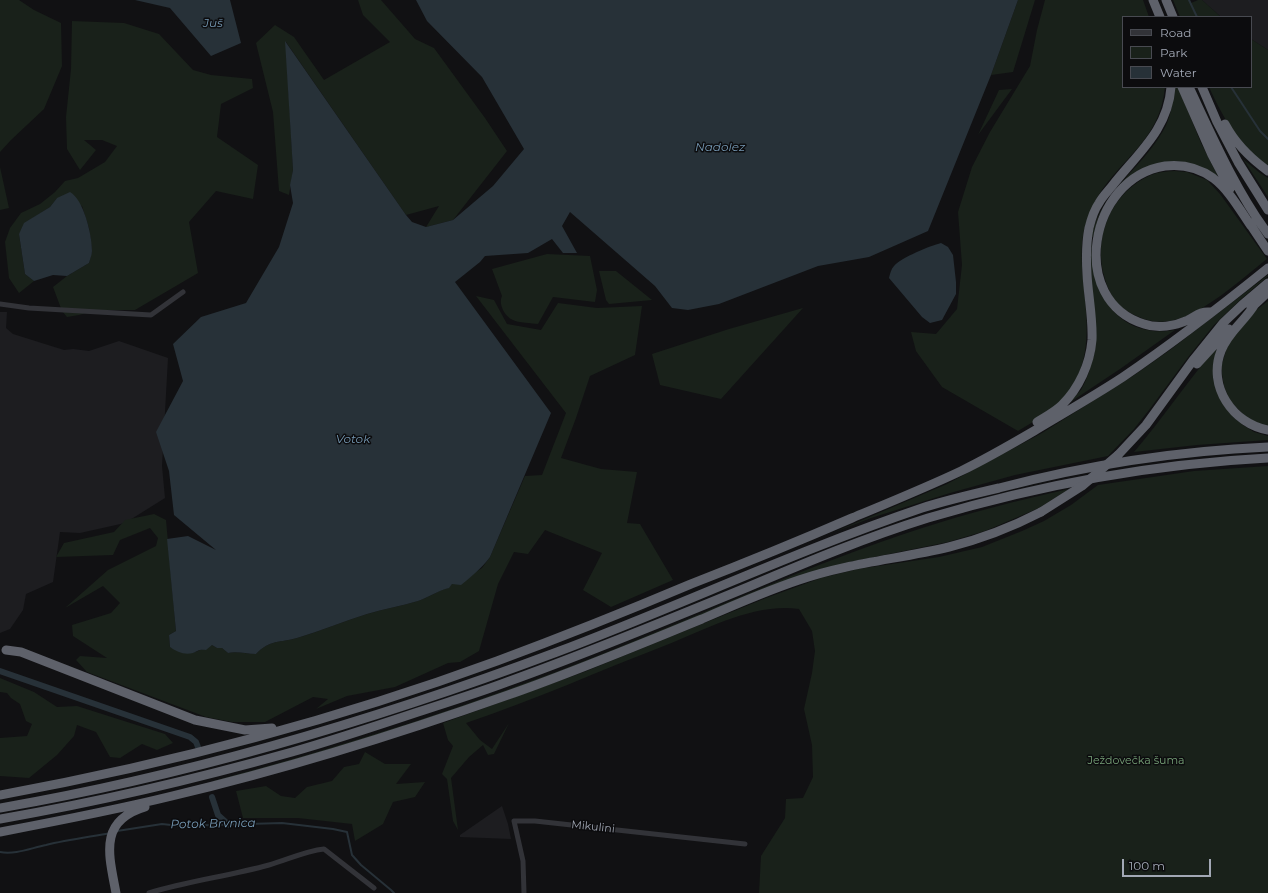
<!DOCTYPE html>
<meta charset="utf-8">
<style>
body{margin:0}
#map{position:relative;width:1268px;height:893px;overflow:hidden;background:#111113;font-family:Montserrat,sans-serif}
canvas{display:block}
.legend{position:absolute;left:1122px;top:16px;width:130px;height:72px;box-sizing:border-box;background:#0c0c0e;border:1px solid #484a51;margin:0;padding:5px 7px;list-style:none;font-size:12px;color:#a2a8b5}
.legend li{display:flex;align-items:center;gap:8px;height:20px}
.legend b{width:20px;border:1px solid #484a51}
.scale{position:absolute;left:1122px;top:859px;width:89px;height:18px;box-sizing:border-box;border:2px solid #a2a8b5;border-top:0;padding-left:5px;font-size:12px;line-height:14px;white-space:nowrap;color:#a2a8b5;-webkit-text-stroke:3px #0c0c0e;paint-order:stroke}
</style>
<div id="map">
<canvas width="1268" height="893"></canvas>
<ul class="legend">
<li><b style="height:5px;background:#323338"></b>Road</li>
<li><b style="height:11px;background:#19211a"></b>Park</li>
<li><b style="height:11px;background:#273138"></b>Water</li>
</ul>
<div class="scale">100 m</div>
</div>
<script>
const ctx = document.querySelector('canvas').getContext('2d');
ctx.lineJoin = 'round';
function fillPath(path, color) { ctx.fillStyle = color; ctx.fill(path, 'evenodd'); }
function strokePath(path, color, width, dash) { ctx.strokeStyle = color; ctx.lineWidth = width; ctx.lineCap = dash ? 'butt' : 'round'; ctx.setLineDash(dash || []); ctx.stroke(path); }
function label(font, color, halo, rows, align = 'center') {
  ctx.font = font + ' Montserrat,sans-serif'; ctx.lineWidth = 3; ctx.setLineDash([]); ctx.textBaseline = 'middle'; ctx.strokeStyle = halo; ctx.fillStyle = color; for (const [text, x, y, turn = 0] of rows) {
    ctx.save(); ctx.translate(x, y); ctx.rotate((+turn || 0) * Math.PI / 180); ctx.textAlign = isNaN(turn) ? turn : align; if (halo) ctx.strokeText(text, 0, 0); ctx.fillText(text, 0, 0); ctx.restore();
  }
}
const built = new Path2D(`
 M1202,0H1268V50L1251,39V17H1221Z
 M0,312H7L6,328L13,334L64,350L73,349L89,351L119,341L168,358L162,466L165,498L125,523L80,533L60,532L53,582L26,594L23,610L10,629L0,633Z
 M502,806L508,824L511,839L460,837V835Z`);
const green = new Path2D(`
 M0,0H19L34,10L61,23L62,66L44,109L11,140L0,152Z
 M358,0H381L415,39L434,48L485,118L507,151L453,220L426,227L439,206L406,215L286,42L293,170L289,195L279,191L273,112L256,43L275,25L294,37L324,80L390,42L363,15Z
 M1018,0H1035L1013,72L991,75Z
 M1045,0H1143L1149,17H1123V87H1165C1160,140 1123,156 1098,196C1094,203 1091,211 1088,218C1080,236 1081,259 1083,278C1088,327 1095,375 1051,410C1040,418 1029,424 1018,431L942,387L916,351L911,332L936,334L957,309L962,265L958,212L972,167L990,132L1030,66L1037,30Z
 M1173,0H1190L1191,3L1198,0H1202L1221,17H1180Z
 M72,21L124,23L159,34L193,70L211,75L252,79L253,88L221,104L217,137L258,165L253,199L216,191L189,222L198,273L135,310H97L79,315L67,317L62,311L53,287L67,276L89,263L92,251L89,228L82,206L57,198L50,207L33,218L19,234L25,274L34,281L19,293L9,278L5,242L10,228L21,213L40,204L55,192L65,181L78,178L105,162L117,146L102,140H84L96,150L80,170L67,149L66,117L71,69Z
 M1251,39L1268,50V167C1240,147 1223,118 1209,87H1251Z
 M1174,87H1178L1201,143L1221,182L1178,162L1120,186L1105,205L1098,218L1093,237H1091C1101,191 1141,170 1163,131C1171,118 1173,102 1174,87Z
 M1012,89L978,135L999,90Z
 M1243,159L1260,173L1268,178V197Z
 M0,167L9,208L0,210Z
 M1175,171L1187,172L1207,180L1220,194L1267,259C1240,280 1203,315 1170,321C1158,323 1147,321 1137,316C1118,308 1111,298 1105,279C1092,238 1111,192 1151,175C1159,172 1167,171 1175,171Z
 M1092,238C1088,290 1117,340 1175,330L1120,369L1069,403L1081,390L1085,382L1089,372L1095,351L1090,251Z
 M547,254L590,256L597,290L595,302L553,297L538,324C532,323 518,323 513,320C505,317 498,304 502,296L492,269Z
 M599,271H616L652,300L609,304L606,300Z
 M1268,275V276L1240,300L1214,325L1189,356L1149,410L1134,429L1108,456L1015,475L950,493L871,518L832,533L947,484L1042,433L1133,376L1170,350Z
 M476,296L494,300L507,324L541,330L558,303L597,308L642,306L635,355L590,376L576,418L561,458L601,469L637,472L627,523L640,524L673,580L611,607L583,590L602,553L545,530L528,554L514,552L498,584L479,651L460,662L448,663L395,687L347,696L316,709L328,699L313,697L265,722H232L206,717L87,672L76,660L80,656L107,658L73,636L72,625L111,613L120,603L103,586L65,608L108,570L156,546L158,538L150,528L120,540L113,555L56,557L64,543L114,532L125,520L154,514L166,520L176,631L169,635L170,647L193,653L212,645L217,648H222L228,653C237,651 246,654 256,654C270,639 280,643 297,638C321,631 344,621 367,614C384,609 401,606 418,601C429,597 437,591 448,588L452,584L468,579L473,574L482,568L490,557L525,476L542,475L566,413Z
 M1268,301V427L1248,419L1230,401L1224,386L1222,374V364L1228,344L1255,311Z
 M803,308L721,399L660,385L652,354L729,329Z
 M1220,344L1219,396L1225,407L1234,418L1243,425L1254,432L1268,436V440L1197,445L1134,452C1164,417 1189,378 1220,344Z
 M1268,466V893H759L761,856L785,818L786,799L803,798L813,777L812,745L804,709L812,673L815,651L812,631L799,609C755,603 709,628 669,644C601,670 535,700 466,723L480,740L492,749L509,723L494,754L488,755L483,745L469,757L451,778L458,830L453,821L447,779L442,774L453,746L448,740L443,723L584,672L766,598L821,578L858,569L939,557L982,547L1022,531L1044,521L1071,505L1098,485L1194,471Z
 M1069,489L1039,508L985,531L948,542L845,563L508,691L399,728L277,765L213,782V781C345,746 475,704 602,654C708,612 811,564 919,529C968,513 1019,500 1069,489Z
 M0,678L34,692L57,707L77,706L165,734L173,743L157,750L142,744L120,758L110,757L96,732L77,725L74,736L57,755L29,778L0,776V738L27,736L32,724L26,721L20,704L11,698L7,693L0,692Z
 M365,752L385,764H411L396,784L425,782L415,797L393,802L383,824L355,841L352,824L298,818H243L236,791L266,786L281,796L295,798L307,787L332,781L344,767L359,764Z`);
const water = new Path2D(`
 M135,0H230L241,43L211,56L170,8Z
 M416,0H1018L991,75L928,231L869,257L818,266L719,304L688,310L672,308L655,286L570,212L562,226L577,253H563L552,239L528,253L485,256L480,262L455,282L551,413L490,557C482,568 472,576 461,585L452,584L449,588C437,591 429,597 418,601C401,606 384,609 367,614C344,621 321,631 297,638C280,643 270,639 256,654C246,654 237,651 228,653L222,648H217L212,645L206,650C199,649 198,651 193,653C184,655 177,652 170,647L169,635L176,631L167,539L188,536L216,550L174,515L169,471L156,432L183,381L173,344L201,317L246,303L279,247L293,203L290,185L293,170L285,41L406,215L412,222L426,227L453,220L493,186L524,149L482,77L427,21Z
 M70,192C84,200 92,235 92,251C92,255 90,259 89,263L67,276L53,275L34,281L25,274L19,234L24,223L50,207L57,198Z
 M941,243L948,247L953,255L956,282V294L942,320L930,323L922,317L889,278C890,274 891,269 894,266C902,257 930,246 941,243Z`);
const stream = new Path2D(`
 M1189,0L1197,17
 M1231,87L1260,131L1268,139
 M117,831L162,824L180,826L282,823L333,829L347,832L352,855L361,865L391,890L394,893
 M0,852C15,855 31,848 46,845C67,840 89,837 111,833`);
const canal = new Path2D(`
 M0,671L190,737L196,742L198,747
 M212,797L218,815L229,825`);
const street = new Path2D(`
 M0,304L29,308L151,315L183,292
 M149,893C188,881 229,876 269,865C287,860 305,851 324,849L374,888
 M524,893L523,861L514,821H535L745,844`);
const highway = new Path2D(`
 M1153,0L1160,17
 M1166,0L1173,17
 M1182,87L1212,155L1230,189
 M1189,87C1212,136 1236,191 1268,234
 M1202,87L1217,122L1238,162L1268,210
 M1225,124C1235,143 1250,158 1268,171
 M1248,221L1268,251
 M1255,304C1245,321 1228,332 1221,351C1207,386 1233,424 1268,430
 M1251,308L1268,292
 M1210,312C1201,311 1196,316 1188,320C1175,326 1158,329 1144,324C1068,301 1088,178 1165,166C1182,164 1199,168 1213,178C1229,190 1240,210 1251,226
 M1197,364L1229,329
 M1037,422C1045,417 1055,412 1062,405C1079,388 1090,364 1092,340C1093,318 1088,295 1087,274C1086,258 1086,243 1089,228C1091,220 1094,210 1099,203C1102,197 1108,191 1112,186C1137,154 1168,130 1171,87
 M1118,455L1146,425L1194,359L1223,323L1242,305L1268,283
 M6,650L21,652L195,720L245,730L272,728
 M0,795C169,764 336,720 497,661C562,637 627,611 691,584C745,563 799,541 852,518C888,503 925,488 961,471C986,459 1010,445 1034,431C1064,413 1094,396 1123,377C1173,343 1221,306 1268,268
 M0,808C190,775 376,720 557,652C679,606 798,550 922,508C947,500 973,494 999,488C1087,465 1177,451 1268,447
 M0,819C98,802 196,779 292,752C334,740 376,726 418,712C448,702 478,693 507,682C588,653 668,620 748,587C807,562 867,537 928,518C1039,485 1152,464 1268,458
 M0,832C58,821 115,810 172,796C286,769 398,734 508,695C574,672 638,645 702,619C734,605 766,591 799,580C848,563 899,559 949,547C981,539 1012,527 1041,512
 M116,893C109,855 98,821 145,807`);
const highwayBridge = new Path2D(`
 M1041,512L1082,486L1118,455`);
const parkNames = [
 ["Ježdovečka šuma",1136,761]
];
const streetNames = [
 ["Mikulini",593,827,6]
];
const waterNames = [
 ["Juš",213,23],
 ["Nadolez",720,147],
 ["Votok",353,439],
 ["Potok Brvnica",213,824,-1]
];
fillPath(built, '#1d1d20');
fillPath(green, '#19211a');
fillPath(water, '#273138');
strokePath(stream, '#273138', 2);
strokePath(canal, '#273138', 6);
strokePath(street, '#323338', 5);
strokePath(highway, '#5e616a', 9);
strokePath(highwayBridge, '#5e616a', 9);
label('11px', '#77a278', '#0c0c0e', parkNames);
label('11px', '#a2a8b5', '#0c0c0e', streetNames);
label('italic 12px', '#7598b3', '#0c0c0e', waterNames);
</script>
